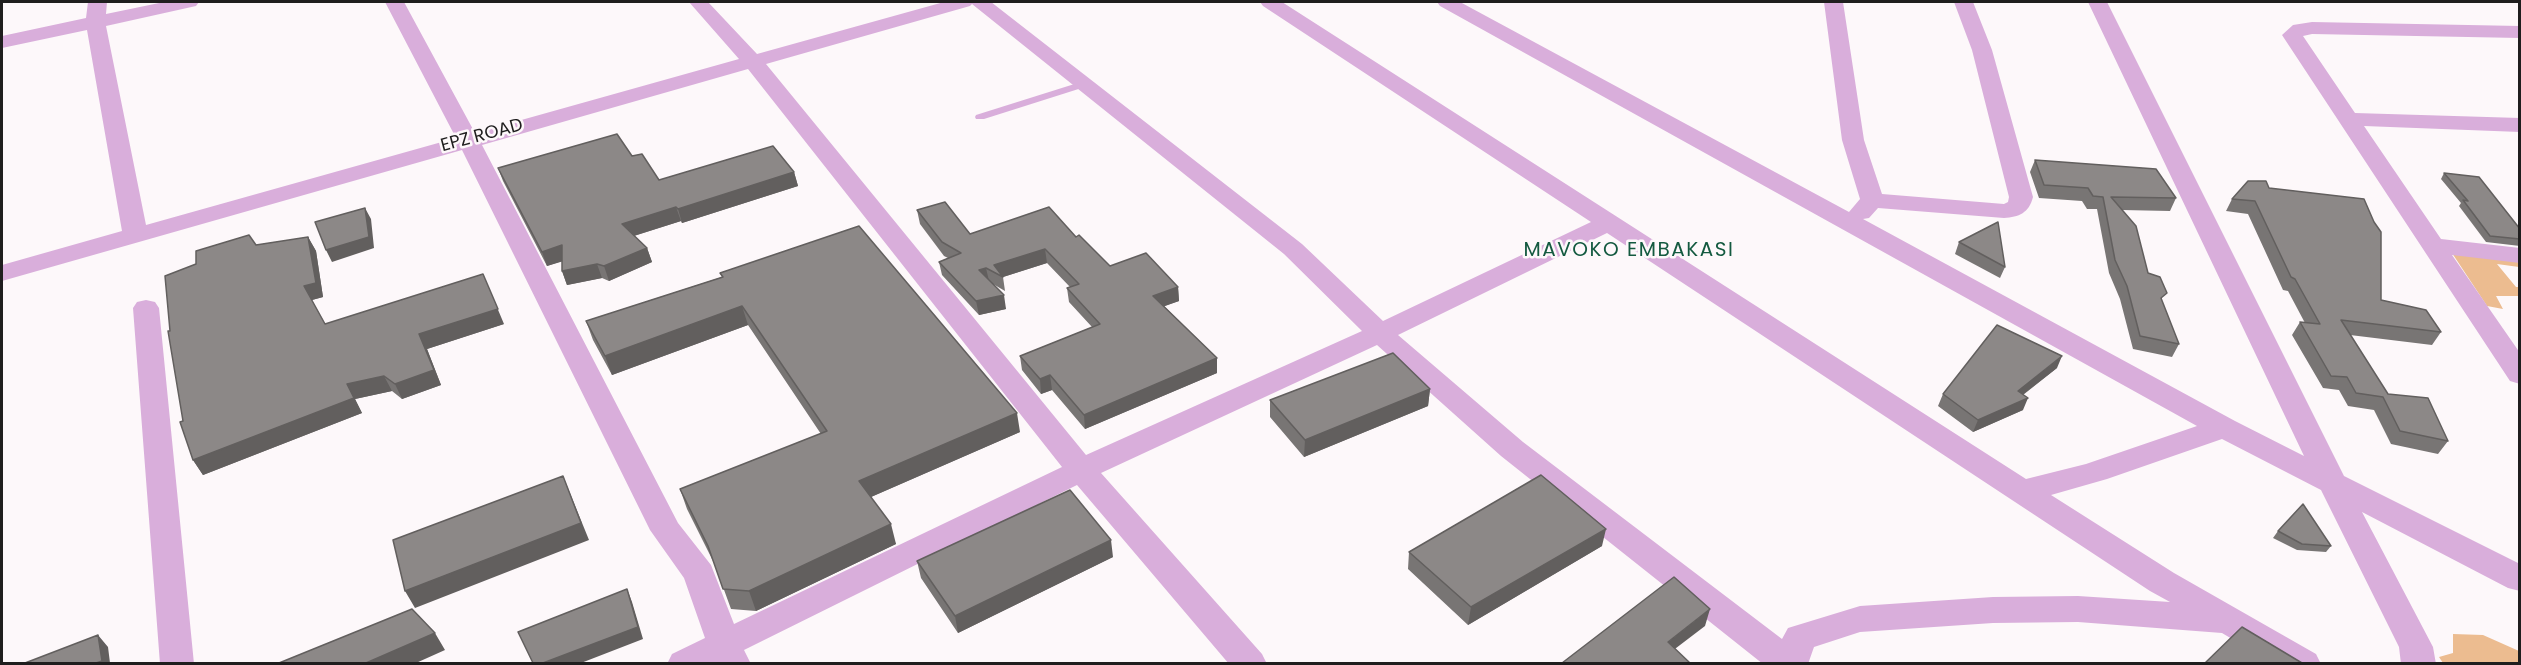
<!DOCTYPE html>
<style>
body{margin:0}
#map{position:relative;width:2521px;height:665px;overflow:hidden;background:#fdf8fa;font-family:Poppins,sans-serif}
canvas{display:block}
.frame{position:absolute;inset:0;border:3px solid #1f1e1e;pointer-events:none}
</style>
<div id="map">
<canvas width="2521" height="665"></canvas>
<div class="frame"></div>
</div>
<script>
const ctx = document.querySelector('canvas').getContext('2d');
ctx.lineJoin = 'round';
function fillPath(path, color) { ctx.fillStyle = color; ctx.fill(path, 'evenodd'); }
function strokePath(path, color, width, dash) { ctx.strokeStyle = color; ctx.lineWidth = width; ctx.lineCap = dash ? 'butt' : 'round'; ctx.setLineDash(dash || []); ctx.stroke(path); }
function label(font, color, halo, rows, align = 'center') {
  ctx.font = font + ' Poppins,sans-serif'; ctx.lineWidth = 5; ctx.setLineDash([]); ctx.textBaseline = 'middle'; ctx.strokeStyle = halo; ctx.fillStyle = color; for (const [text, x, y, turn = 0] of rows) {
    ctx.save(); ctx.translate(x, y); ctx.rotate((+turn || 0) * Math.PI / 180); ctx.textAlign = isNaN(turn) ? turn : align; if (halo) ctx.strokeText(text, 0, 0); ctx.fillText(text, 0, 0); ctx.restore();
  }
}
const green = new Path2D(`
 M2452,253L2519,262V267L2497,264L2516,287H2519V296H2496L2503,309L2487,306Z
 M2453,634L2483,635L2519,651V663H2443L2439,657L2453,653Z`);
const lane = new Path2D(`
 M1084,81L1089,84L1088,86L984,119H976L975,117L976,115Z`);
const street = new Path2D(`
 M88,2H107L106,14L164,2H199L196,6L106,26L146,225L456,138L385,2H404L475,133L739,59L689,2H708L757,54L944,2H991L1302,244L1383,321L1591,222L1263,6L1260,2H1282L2026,479L2086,464L2197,426L1440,6L1437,2H1460L1849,212L1860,199L1842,140L1824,2H1843L1864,140L1882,194L2004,204L2008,202L2009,197L1972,50L1954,2H1973L1992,50L2033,197C2029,213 2019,217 2004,218L1878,208L1869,218L1863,219L2235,421L2304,456L2088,2H2107L2344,476L2520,564V591L2508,588L2362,512L2433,647L2436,664H2401L2399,647L2321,490L2222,439L2107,479L2051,495L2174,573L2316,654L2321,664H2274L2222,633L2078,622L1993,623L1860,632L1814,647L1808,664H1763L1501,456L1377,345L1101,473L1262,654L1267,664H1229L1077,485L744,650L751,664H667L672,654L705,638L684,578L650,530L462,150L2,281V265L122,231L87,30L2,48V36L86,18ZM972,4L1284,254L1362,331L1086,455L766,64L970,6ZM748,69L1062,467L734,624L711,565L678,523L482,145ZM1607,233L2150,591L2170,602L2078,596L1993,597L1860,606L1788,628L1782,639L1523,442L1398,335Z
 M2312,22L2520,26V38L2312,34L2303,36L2355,113L2520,118V132L2364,126L2441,239L2520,248V263L2452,255L2520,353V384L2510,381L2282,35L2293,25Z
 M146,300L155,302L159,308L194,664H160L133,308L137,302Z`);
const wall = new Path2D(`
 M632,156L659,180L794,172L798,186L682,223L681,221L634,236L647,248L652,262L609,281L602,278L567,285L562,271V261L547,266L503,181L498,168Z
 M2035,160L2176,198L2170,211L2122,210L2148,273L2162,302L2179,344L2172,357L2133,349L2120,299L2109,273L2097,209H2087L2082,201L2039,198L2030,172Z
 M2444,173L2520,229V246L2486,242L2459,206L2461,203L2441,179Z
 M2269,188L2381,300L2441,332L2432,345L2350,335L2388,394L2448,441L2438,454L2391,444L2374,410L2348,406L2339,390L2323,388L2292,335L2300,322L2305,323L2288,291L2283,290L2248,214L2226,211L2232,199Z
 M917,210L970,234L1076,237L1110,266L1178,287L1179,301L1164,306L1217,358V373L1085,429L1052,390L1041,394L1022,370L1020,356L1092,327L1069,302L1067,288L1070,287L1047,263L1003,277L1005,291L993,284L1006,309L979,315L942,275L939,262L948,258L944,256L920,224Z
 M308,237L316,251L323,297L312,300L325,324H504L427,349L441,385L402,399L392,391L355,399L362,413L203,475L193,460L183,421L170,331Z
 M1959,242L2005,267L2000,278L1955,254Z
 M720,273L1020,432L871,497L896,544L756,611L731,609L715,565L687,509L680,489L821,434L748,325L612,375L593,340L586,321L722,277Z
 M2057,368L2023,395V410L1973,432L1938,406L1943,394Z
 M1430,389L1428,406L1304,457L1270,417V400Z
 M2278,531L2331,546L2326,552L2297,550L2273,538Z
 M1602,546L1468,625L1408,569L1409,552Z
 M1113,557L958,633L921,578L917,561Z`);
const shadedWall = new Path2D(`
 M794,172L798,186L682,223L678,209Z
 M676,207L681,221L627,238L622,224Z
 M365,208L371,219L374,248L332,262L326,250Z
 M308,237L316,251L323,297L312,300L304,286Z
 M562,245L567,260L547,266L542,252Z
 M647,248L652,262L609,281L604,266Z
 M1045,249L1047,263L1003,277L994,265Z
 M597,264L602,278L567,285L562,271Z
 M986,268L989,281L979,270Z
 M483,274L504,324L427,349L441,385L402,399L395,384L419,334Z
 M1178,287L1179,301L1154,310L1153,296Z
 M1004,295L1006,309L979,315L976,301Z
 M742,306L748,325L612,375L605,356Z
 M2062,356L2057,368L2012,403L2018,391Z
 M1217,358V373L1085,429L1084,415Z
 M1050,375L1052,390L1041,394L1040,379Z
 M384,376L392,391L355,399L362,413L203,475L193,460L347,384Z
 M1430,389L1428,406L1304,457L1305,440Z
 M2028,398L2023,410L1973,432L1978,420Z
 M1017,413L1020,432L864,500L859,481Z
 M563,476L589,540L415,608L405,591Z
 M891,524L896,544L756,611L749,591Z
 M1606,529L1602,546L1468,625L1471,607Z
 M1111,540L1113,557L958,633L955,616Z
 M627,589L632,602L643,639L581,663H543Z
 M1710,609L1705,626L1663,658L1668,642Z
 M435,633L445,650L416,663H366Z
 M98,635L108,647L110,663H96Z`);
const building = new Path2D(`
 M617,134L632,156L642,154L659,180L773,146L794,172L678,209L676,207L622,224L647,248L604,266L597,264L562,271V245L542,252L498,168Z
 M2035,160L2156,169L2176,198L2111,197L2136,226L2148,273L2160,277L2167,293L2161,298L2179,344L2140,336L2127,286L2115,260L2103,197L2093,196L2088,188L2044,185Z
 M2444,173L2479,177L2520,229V239L2490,236L2463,200L2468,201Z
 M2248,181H2266L2269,188L2364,199L2374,222L2381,232V300L2426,310L2441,332L2341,320L2388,394L2428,398L2448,441L2400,431L2383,397L2356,393L2347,377L2331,376L2300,322L2320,324L2295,279L2291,277L2255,201L2232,199Z
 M945,202L970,234L1049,207L1076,237L1079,235L1110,266L1146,253L1178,287L1153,296L1217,358L1084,415L1050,375L1040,379L1020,356L1100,324L1067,288L1079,284L1045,249L994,265L1003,277L986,268L979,270L1004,295L976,301L939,262L961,253L942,242L917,210Z
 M365,208L369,237L326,250L315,222Z
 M1998,222L2005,267L1959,242Z
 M859,226L1017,413L859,481L891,524L749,591L723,589L708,546L680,489L827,431L742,306L605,356L586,321L723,277L720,273Z
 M249,235L256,245L308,237L316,283L304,286L325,324L483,274L498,309L419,334L434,370L395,384L384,376L347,384L354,398L193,460L180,422L183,421L168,331H170L165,276L196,264V251Z
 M1997,325L2062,356L2018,391L2028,398L1978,420L1943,394Z
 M1393,353L1430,389L1305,440L1270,400Z
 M1541,475L1606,529L1471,607L1409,552Z
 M563,476L581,523L405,591L393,540Z
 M1070,490L1111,540L955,616L917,561Z
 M2303,504L2331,546L2302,544L2278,531Z
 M1674,577L1710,609L1668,642L1690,663H1562Z
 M627,589L638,627L543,663H533L518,632Z
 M412,609L435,633L366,663H279Z
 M2242,627L2302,663H2205Z
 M98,635L102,661L96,663H25Z`);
const streetNames = [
 ["EPZ ROAD",482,136,-15]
];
const neighbourhoodNames = [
 ["MAVOKO EMBAKASI",1629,251]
];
fillPath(green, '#ecbc90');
fillPath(lane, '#d9aedb');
fillPath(street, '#d9aedb');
fillPath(wall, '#787574');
fillPath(shadedWall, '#625f5e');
fillPath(building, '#8c8887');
strokePath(building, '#625f5e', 1.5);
label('18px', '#1f1e1e', '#fdf8fa', streetNames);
ctx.letterSpacing = '1.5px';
label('20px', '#145a40', '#fdf8fa', neighbourhoodNames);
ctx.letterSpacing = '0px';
</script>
